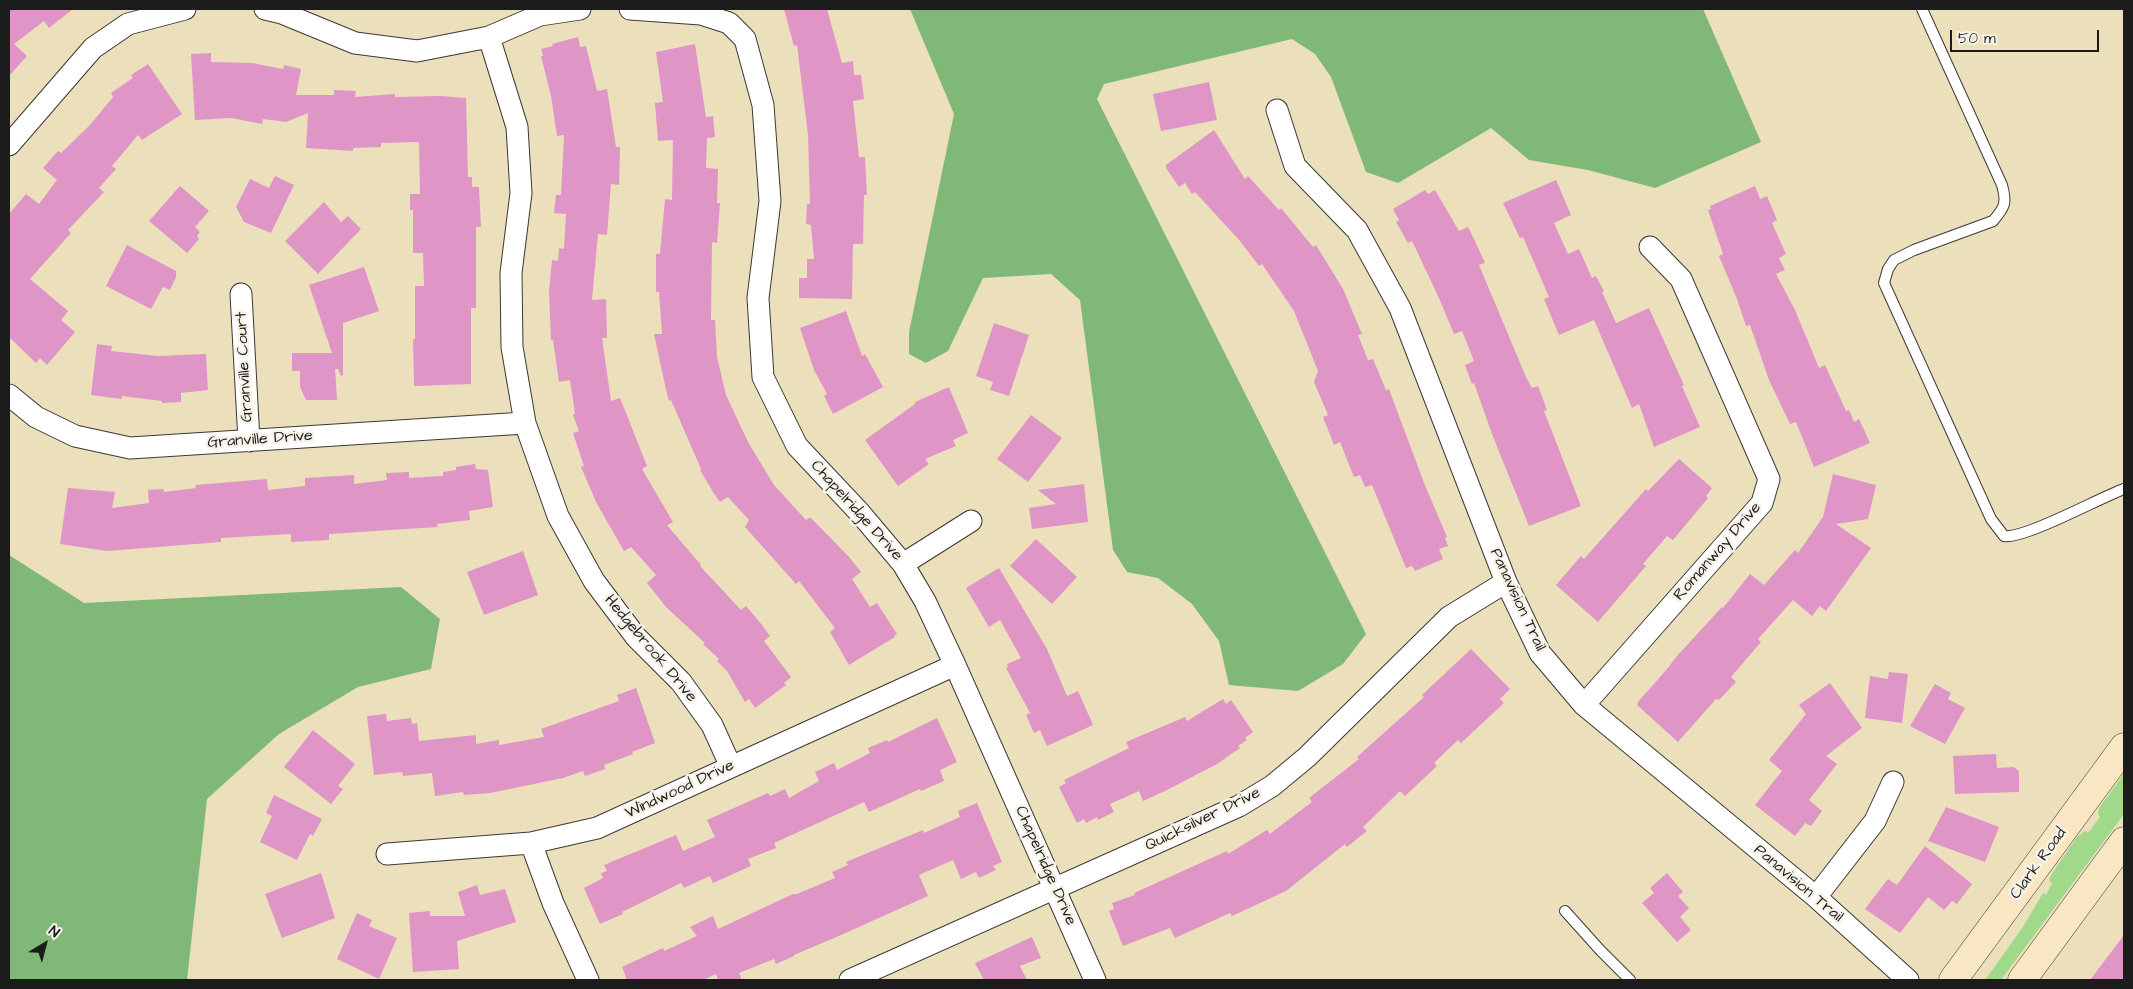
<!DOCTYPE html>
<style>
body{margin:0}
#map{position:relative;width:2133px;height:989px;overflow:hidden;background:#ebdfbc;font-family:"Architects Daughter",sans-serif}
canvas{display:block}
.frame{position:absolute;inset:0;border:10px solid #1c1c1c;pointer-events:none}
.north{position:absolute;left:20px;top:919px;width:50px;height:50px;-webkit-text-stroke:4px #f7f3e8;paint-order:stroke;rotate:37deg;font-size:14px;font-weight:700;line-height:20px;text-align:center;color:#1c1c1c}
.north::after{content:'';display:block;margin:auto;width:18px;height:22px;background:#1c1c1c;clip-path:polygon(50% 0,100% 100%,50% 72%,0 100%)}
.scale{position:absolute;left:1950px;top:30px;width:149px;height:22px;box-sizing:border-box;border:2px solid #1c1c1c;border-top:0;padding-left:6px;font-size:15px;line-height:18px;white-space:nowrap;color:#1c1c1c;-webkit-text-stroke:4px #f7f3e8;paint-order:stroke}
</style>
<div id="map">
<canvas width="2133" height="989"></canvas>
<div class="frame"></div>
<div class="north">N</div>
<div class="scale">50 m</div>
</div>
<script>
const ctx = document.querySelector('canvas').getContext('2d');
ctx.lineJoin = 'round';
function fillPath(path, color) { ctx.fillStyle = color; ctx.fill(path, 'evenodd'); }
function strokePath(path, color, width, dash) { ctx.strokeStyle = color; ctx.lineWidth = width; ctx.lineCap = dash ? 'butt' : 'round'; ctx.setLineDash(dash || []); ctx.stroke(path); }
function label(font, color, halo, rows, align = 'center') {
  ctx.font = font + ' "Architects Daughter",sans-serif'; ctx.lineWidth = 5; ctx.setLineDash([]); ctx.textBaseline = 'middle'; ctx.strokeStyle = halo; ctx.fillStyle = color; for (const [text, x, y, turn = 0] of rows) {
    ctx.save(); ctx.translate(x, y); ctx.rotate((+turn || 0) * Math.PI / 180); ctx.textAlign = isNaN(turn) ? turn : align; if (halo) ctx.strokeText(text, 0, 0); ctx.fillText(text, 0, 0); ctx.restore();
  }
}
const green = new Path2D(`
 M2124,774V814L2001,980H1985L2023,927L2043,893L2046,895L2052,883L2049,881L2051,875L2077,837L2085,831L2088,833L2100,817L2098,814L2099,808Z`);
const forest = new Path2D(`
 M910,9H1703L1761,142L1655,188L1588,170L1529,160L1491,128L1398,183L1366,172L1331,77L1315,54L1292,39L1104,84L1097,99L1366,634L1343,664L1298,691L1229,685L1219,641L1192,604L1158,578L1127,572L1113,550L1080,300L1051,274L983,278L948,351L926,363L909,354V332L954,114Z
 M9,555L84,603L401,587L440,619L431,669L358,687L279,734L207,799L187,980H9Z`);
const building = new Path2D(`
 M9,9H73L49,28L44,21L14,44L27,56L9,76Z
 M784,9H827L842,63L853,61L854,75H861L864,99L853,101L859,157H865L867,195H864L863,244H853L852,299L799,298V278H807V259H814L811,225L806,224L807,204H810L808,135L797,45L794,46Z
 M578,37L580,47L586,46L597,91L607,89L616,147H620L619,185L611,184L607,235L598,234L592,300L606,299L607,338H602L611,401L620,398L647,466L642,469L673,522L667,525L701,565L700,566L741,610L746,606L762,625L770,636L764,641L791,677L784,683L786,685L755,708L749,699L745,702L727,671L717,661L719,659L703,644L705,643L666,607L647,583L656,575L631,547L624,551L597,504L581,467L584,466L573,433L579,431L573,415L575,414L570,380L559,382L553,340H551L549,291L552,260L558,261L559,248L564,249L566,214L554,213L556,195H561L564,135L557,136L551,96L541,56H543L541,49L553,46L552,44Z
 M695,44L706,117L713,116L715,137L707,138L706,168L718,169L717,203H720L717,243L712,242L711,320H715L717,357L726,395L748,442L774,485L806,520L808,518H811L850,558L861,572L852,579L870,607L877,603L897,634L894,636L895,637L849,665L830,632L835,628L799,581L796,584L745,527L749,520L728,497L720,502L713,492L700,470L701,469L671,400L669,401L666,390L654,334H662L659,292H656V254H660L665,199L672,200L673,140L658,141L655,103L663,102L656,52Z
 M211,53V62L252,63L283,69L284,65L301,69L296,95H334V90L356,91L355,97L395,94V97L440,96L466,98L468,177H472V187H479L481,227H476V308H471V384L414,386L413,339H415V286H424L423,253H413V210H410V194H420L419,142L381,143V147L353,148V151L306,148L308,113L286,122L263,119L262,124L231,118L195,120L191,54Z
 M148,64L182,114L142,140L138,135L112,166L116,169L99,188L104,192L68,230L71,233L30,279L68,311L61,320L75,332L47,365L40,358L36,363L9,337V214L26,194L39,204L57,180L43,168L58,151L61,153L90,125L113,97L111,93L133,78L131,75Z
 M1209,82L1217,120L1161,131L1153,94Z
 M1214,130L1245,179L1248,176L1279,210L1281,208L1313,247L1316,245L1343,289L1362,334L1358,335L1368,360L1373,359L1386,390L1389,389L1424,483L1447,537L1445,538L1448,546L1439,549L1443,559L1415,571L1412,566L1406,568L1372,485L1365,487L1360,475L1354,477L1340,442L1334,445L1323,417L1328,415L1314,382L1318,371L1294,311L1262,264L1259,266L1240,241L1195,192L1192,194L1185,183L1179,187L1166,168V165Z
 M275,176L294,185L271,233L244,222L236,207L250,179L269,188Z
 M1556,180L1571,215L1554,223L1568,254L1579,249L1592,278L1596,276L1604,291L1602,292L1616,323L1649,308L1684,385L1682,386L1700,427L1654,447L1639,404L1632,408L1594,320L1559,335L1544,299L1549,297L1523,237L1520,238L1503,203Z
 M180,186L209,211L195,227L200,232L197,236L199,239L187,253L149,221Z
 M1755,186L1760,199L1767,196L1777,220L1772,223L1786,254L1779,258L1785,270L1776,274L1795,310L1819,368L1825,365L1846,411L1849,410L1854,422L1859,419L1870,443L1814,467L1796,422L1790,424L1769,380L1750,325L1746,326L1737,299L1719,256L1723,254L1708,210L1711,209L1710,206Z
 M1425,190L1428,194L1435,190L1459,231L1468,227L1475,241L1485,263L1479,265L1526,377L1532,388L1538,386L1547,410L1544,411L1581,506L1529,526L1492,434L1474,383L1472,384L1465,365L1474,361L1462,331L1454,334L1439,298L1412,241L1408,243L1396,222L1399,220L1393,209Z
 M324,202L341,222L348,216L361,229L318,274L285,241Z
 M127,245L176,271V277L170,290L163,287L151,309L106,286Z
 M364,267L379,311L343,323V375L341,376L338,369H335L337,400H306L300,387V371H292V353H332L309,285Z
 M846,311L862,356L865,354L883,387L833,414L824,396L827,394L814,370L800,328Z
 M994,323L1029,335L1009,396L990,390L993,382L976,376Z
 M97,344L112,346L111,351L158,356L206,354L208,390L181,393V402L162,403V401L122,396V399L91,395Z
 M949,387L968,433L953,440L956,446L925,459L929,464L898,486L865,440L915,404V402Z
 M1031,415L1062,438L1028,482L997,459Z
 M1679,459L1712,488L1706,496L1708,498L1673,540L1667,536L1643,564L1646,566L1598,622L1556,585L1581,556L1584,559L1646,489L1648,491Z
 M475,464L476,469L488,470L493,507L469,511L470,520L437,524L438,527L329,534V540L291,542V534L221,538V542L107,551L60,544L68,488L115,492L112,508L149,503L148,490L163,489L164,492L196,488L195,485L267,479L268,490L305,486V478L354,475V484L387,480L386,473L409,472V478L443,476V472L456,470V467Z
 M1833,474L1876,485L1868,519L1836,524L1871,548L1826,611L1820,606L1812,616L1793,600L1758,639L1761,642L1731,677L1736,682L1719,700L1716,699L1678,742L1637,705L1638,702L1667,669L1677,656L1722,607L1723,608L1750,574L1764,585L1795,550L1798,553L1823,517Z
 M1084,484L1088,522L1032,529L1029,508L1056,504L1038,490Z
 M1036,539L1077,577L1052,604L1010,566Z
 M523,551L538,595L484,615L467,572Z
 M999,568L1047,649L1067,696L1078,691L1093,725L1047,746L1040,730L1034,733L1026,715L1030,713L1006,668L1008,667L1007,664L1021,658L1000,620L989,627L966,588Z
 M1471,649L1510,689L1500,699L1504,703L1461,743L1458,740L1434,763L1437,766L1405,796L1400,791L1363,827L1367,831L1347,847L1345,844L1286,891L1232,916L1230,913L1175,938L1170,928L1123,946L1109,911L1114,909L1112,903L1135,895L1134,893L1227,851L1228,854L1267,830L1270,834L1288,820L1312,802L1309,798L1359,759L1357,757L1424,697L1422,695Z
 M1889,672L1908,674L1902,723L1865,718L1870,676L1888,679Z
 M1830,683L1862,728L1826,756L1837,764L1809,800L1822,811L1811,826L1805,823L1795,836L1755,805L1782,771L1769,760L1806,714L1799,705Z
 M1935,684L1951,693L1948,699L1965,708L1945,744L1910,726Z
 M636,688L655,743L632,752L633,754L604,765L605,769L585,776L583,771L563,778L490,793L464,795L463,792L435,796L432,773L403,776L402,772L374,775L367,716L386,714L387,721L411,718L412,724L417,723L419,741L476,735V744L499,740V745L544,737L541,729L619,701L617,695Z
 M1223,699L1226,704L1231,700L1253,732L1245,738L1247,740L1238,746L1240,748L1217,764L1165,791L1143,801L1139,791L1110,804L1114,812L1098,820L1097,817L1086,823L1084,819L1077,823L1059,787L1066,783L1064,780L1129,748L1126,742L1185,717L1187,721Z
 M937,718L957,762L940,770L944,781L921,791L920,789L869,812L864,802L774,843L776,848L748,859L751,866L713,883L710,876L684,888L681,883L622,912L623,914L600,924L584,888L603,878L601,873L607,871L604,865L676,835L683,851L715,837L707,820L768,793L770,796L785,789L789,798L819,781L815,772L834,763L837,770L870,753L868,748L887,740L888,742Z
 M313,730L355,764L338,786L343,789L331,804L284,767Z
 M1996,754L1997,768L2014,767L2019,771V792L1955,794L1953,756Z
 M274,795L322,819L313,836L310,834L297,860L260,842L272,816L266,813Z
 M977,803L1002,862L993,866L996,870L979,878L976,872L961,879L953,860L919,875L928,896L841,935L794,955V956L776,964L774,959L739,973L742,980H718L716,974L703,980H627L622,967L663,948L664,951L697,936L690,927L713,916L718,929L793,894H797L835,878L832,872L848,865L846,862L923,830L924,833L960,817L958,811Z
 M1946,807L1999,827L1985,862L1928,841Z
 M1925,846L1972,884L1957,904L1952,901L1944,910L1928,897L1900,933L1865,909L1888,879L1897,885Z
 M321,873L335,918L282,938L265,894Z
 M1667,873L1683,892L1678,896L1689,908L1680,917L1691,930L1677,942L1642,903L1654,893L1650,888Z
 M477,885L480,895L505,889L516,922L457,941L459,969L413,972L409,913L430,911V916H465L458,892Z
 M357,913L372,920L369,926L397,938L379,979L337,959Z
 M2124,935V980H2090Z
 M1032,937L1041,958L1020,966L1027,980H984L975,963Z`);
const lane = new Path2D(`
 M1922,9L2002,185C2007,203 2005,207 1993,221L1914,250L1894,260L1888,269L1884,283L1889,294L1991,519L2004,536C2025,539 2099,498 2124,489
 M1565,911L1600,950L1630,980`);
const street = new Path2D(`
 M265,9L282,13L355,43L417,51L489,37L540,15L580,9
 M630,9L701,14L729,23L745,39L763,105L770,201L758,298L763,377L797,446L860,513L903,564L925,601L955,665L1095,980
 M489,37L517,127L521,193L511,273L512,347L525,423L558,516L594,581L636,637L681,682L712,725L731,767
 M1277,110L1295,166L1357,230L1400,308L1506,582L1540,653L1584,705L1816,897L1908,980
 M9,145L93,48L128,24L185,9
 M241,294L249,441
 M9,395L36,417L75,436L130,448L525,423
 M903,564L971,521
 M1584,705L1762,503L1769,479L1681,279L1650,247
 M531,843L553,903L588,980
 M387,854L531,843L597,828L955,665
 M1816,897L1875,821L1893,782
 M850,980L1239,806L1272,786L1307,757L1449,617L1506,582`);
const secondary = new Path2D(`
 M1953,980L2124,747
 M2022,980L2124,841`);
const streetNames = [
 ["Granville Court",245,367,-93],
 ["Granville Drive",260,440,-4],
 ["Chapelridge Drive",856,511,48],
 ["Romanway Drive",1718,552,-49],
 ["Panavision Trail",1517,600,65],
 ["Hedgebrook Drive",650,649,50],
 ["Windwood Drive",680,790,-25],
 ["Quicksilver Drive",1203,820,-26],
 ["Clark Road",2039,864,-54],
 ["Chapelridge Drive",1045,866,66],
 ["Panavision Trail",1798,884,40]
];
fillPath(green, '#a1d98b');
fillPath(forest, '#80b977');
fillPath(building, '#df96c7');
strokePath(lane, '#3b3934', 12);
strokePath(street, '#3b3934', 23);
strokePath(secondary, '#3b3934', 29);
strokePath(lane, '#fff', 10);
strokePath(street, '#fff', 21);
strokePath(secondary, '#f9e7c3', 28);
label('16px', '#1c1c1c', '#f7f3e8', streetNames);
</script>
